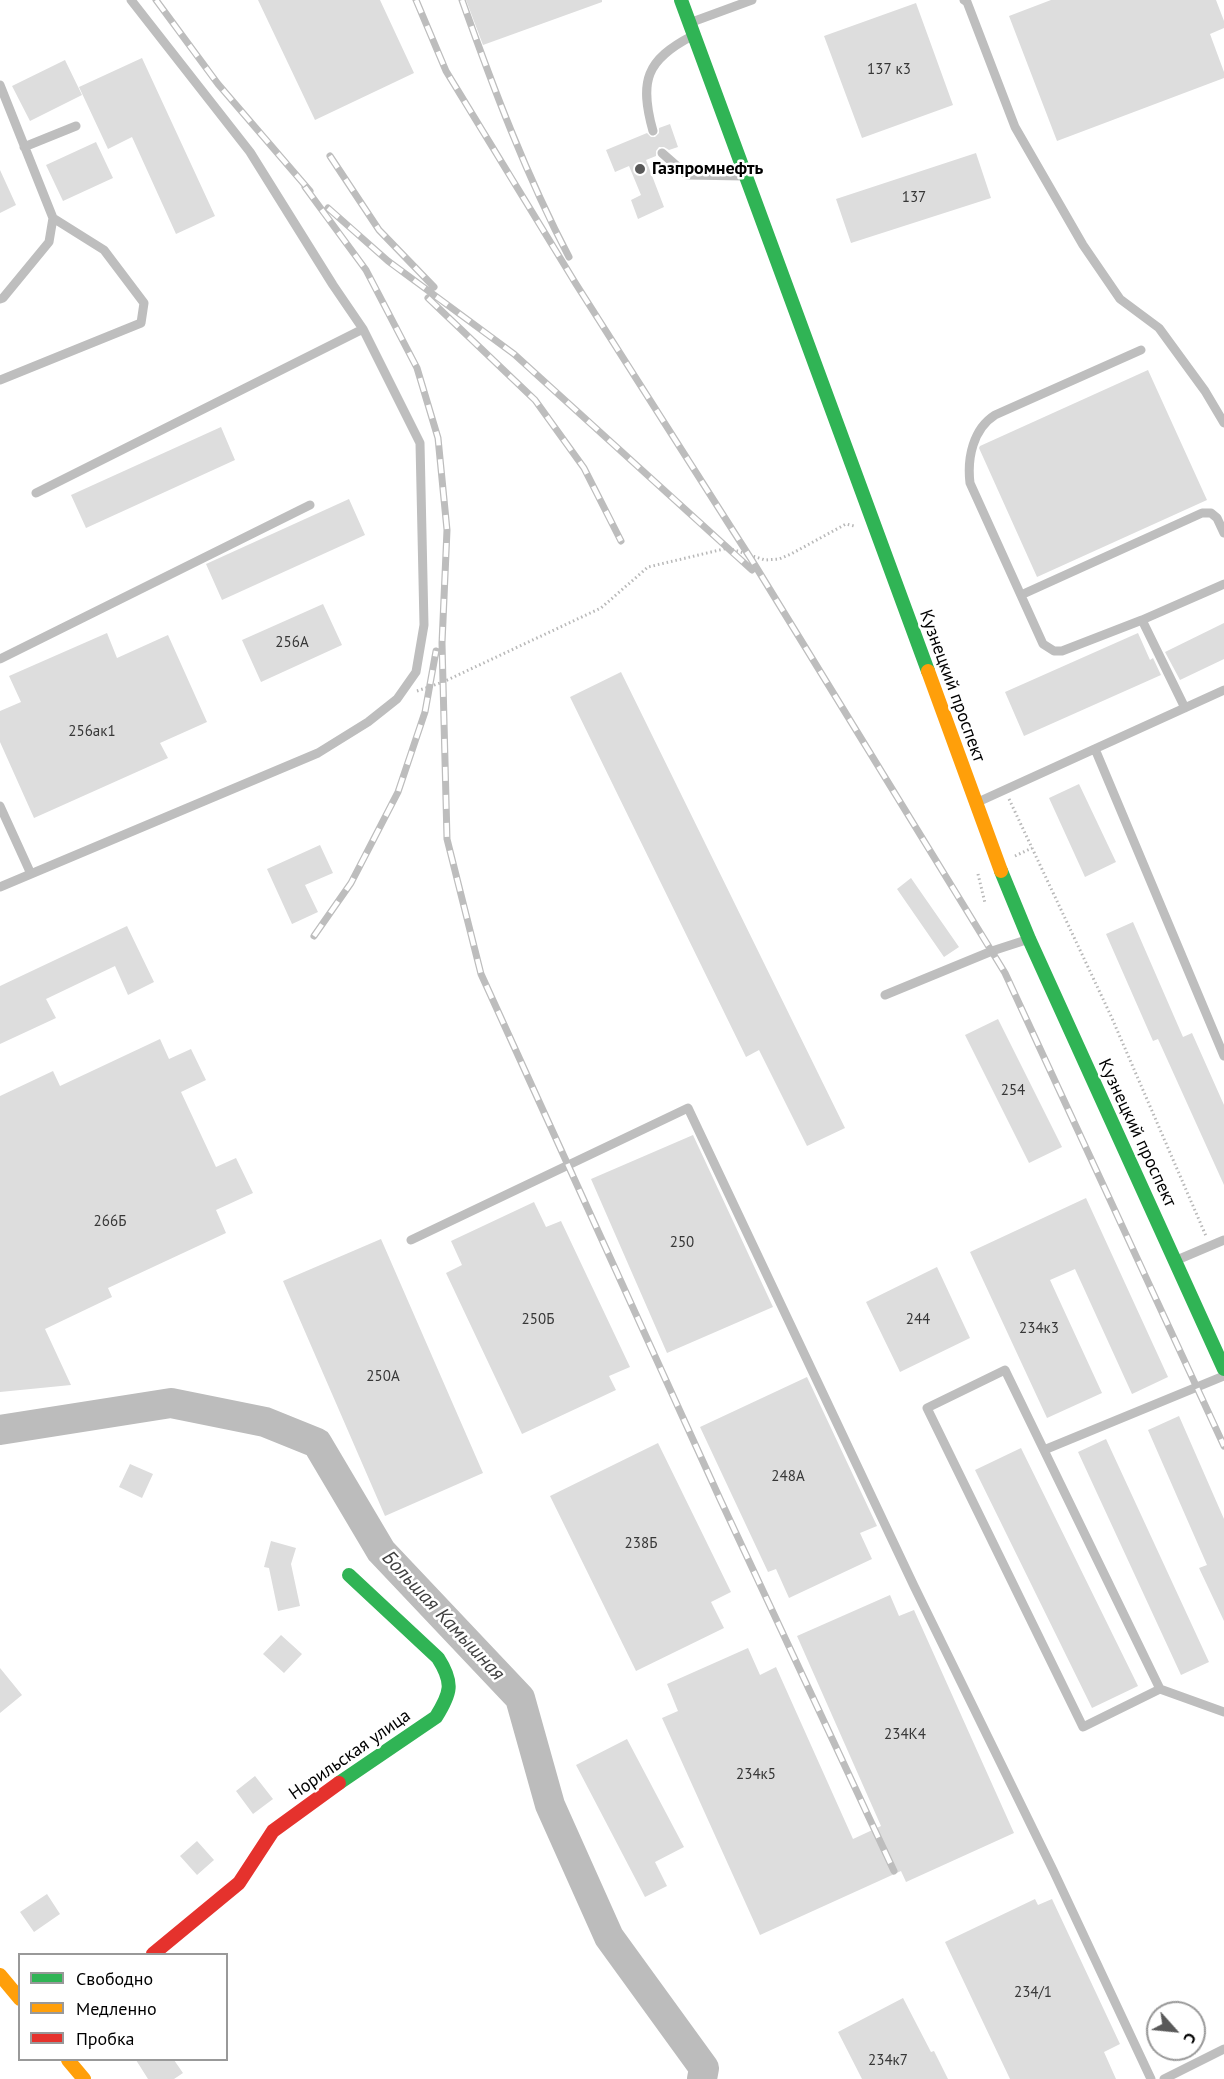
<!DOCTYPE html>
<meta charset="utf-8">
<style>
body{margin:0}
#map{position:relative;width:1224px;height:2079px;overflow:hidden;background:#fff;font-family:"PT Sans",sans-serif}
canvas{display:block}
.legend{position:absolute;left:18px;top:1953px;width:210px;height:108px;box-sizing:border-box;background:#fff;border:2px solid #999;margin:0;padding:8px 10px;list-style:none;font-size:18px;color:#000}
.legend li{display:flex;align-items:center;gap:12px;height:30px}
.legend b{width:30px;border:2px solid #999}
.north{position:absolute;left:1146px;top:2001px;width:60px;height:60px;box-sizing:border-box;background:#fff;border:2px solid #999;border-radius:50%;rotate:117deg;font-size:16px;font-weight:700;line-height:24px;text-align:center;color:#000}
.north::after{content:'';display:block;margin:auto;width:21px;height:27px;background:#595959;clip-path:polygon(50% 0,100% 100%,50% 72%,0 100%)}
</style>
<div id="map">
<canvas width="1224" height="2079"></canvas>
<ul class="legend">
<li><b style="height:8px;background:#30b455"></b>Свободно</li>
<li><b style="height:8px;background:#ff9f0a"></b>Медленно</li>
<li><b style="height:8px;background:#e5322d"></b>Пробка</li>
</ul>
<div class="north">С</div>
</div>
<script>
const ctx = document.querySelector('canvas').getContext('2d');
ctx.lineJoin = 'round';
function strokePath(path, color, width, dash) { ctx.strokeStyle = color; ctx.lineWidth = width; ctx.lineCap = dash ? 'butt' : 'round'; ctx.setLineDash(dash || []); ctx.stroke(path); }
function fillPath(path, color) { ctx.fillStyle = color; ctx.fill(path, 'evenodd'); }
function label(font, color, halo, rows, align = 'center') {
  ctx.font = font + ' "PT Sans",sans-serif'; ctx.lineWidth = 5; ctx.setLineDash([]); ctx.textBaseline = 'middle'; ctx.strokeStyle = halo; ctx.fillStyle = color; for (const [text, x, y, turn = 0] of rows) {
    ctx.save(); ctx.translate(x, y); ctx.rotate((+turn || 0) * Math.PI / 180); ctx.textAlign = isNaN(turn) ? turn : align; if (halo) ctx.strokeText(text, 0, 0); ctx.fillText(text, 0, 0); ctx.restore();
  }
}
const river = new Path2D(`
 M0,1430L171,1403L265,1422L317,1443L381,1551L520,1698L550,1805L609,1937L704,2068L702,2079`);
const building = new Path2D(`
 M258,0H380L414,73L315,120Z
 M466,0H602V2L483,45Z
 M1051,0H1216L1224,21V28L1210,34L1224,72V78L1057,141L1009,16Z
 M916,3L953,105L862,138L824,36Z
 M142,58L215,216L176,234L132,137L108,149L79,87Z
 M65,60L82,95L30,121L12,86Z
 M670,124L678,147L669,150L664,147H659L656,151V156L646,160L664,207L638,219L631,200L641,195L629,166L615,172L606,150L647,133L651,137H655L659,133V128Z
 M96,142L113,178L63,201L46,165Z
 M976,153L991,198L851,243L836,199Z
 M0,170L16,205L0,213Z
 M1148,370L1207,500L1037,577L979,448L980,446Z
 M221,427L235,460L86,528L71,495Z
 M349,499L365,535L222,600L206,564Z
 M323,604L342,645L261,682L242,640Z
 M1224,623V659L1180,680L1165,652Z
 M107,633L117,658L168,635L207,722L160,743L168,758L34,818L0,742V711L21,702L9,676Z
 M1138,633L1150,660L1153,658L1161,675L1024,736L1005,692Z
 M621,672L845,1128L807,1146L759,1050L746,1057L570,697Z
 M1079,784L1116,862L1085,877L1049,798Z
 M320,845L333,873L305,885L318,912L292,924L267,869Z
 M911,878L959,947L944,957L897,889Z
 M1133,922L1183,1037L1192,1033L1224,1105V1185L1158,1039L1153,1041L1106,934Z
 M127,926L154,982L128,995L115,966L46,999L56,1018L0,1044V986Z
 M998,1019L1062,1147L1029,1163L965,1035Z
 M160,1039L169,1059L191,1049L206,1080L181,1092L216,1167L236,1158L253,1193L216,1210L226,1233L108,1288L112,1297L45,1329L71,1385L0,1392V1096L53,1071L60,1086Z
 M693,1135L773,1307L667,1353L591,1179Z
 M1086,1198L1168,1377L1132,1394L1075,1269L1050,1280L1102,1393L1047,1418L970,1252Z
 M534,1202L546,1227L561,1221L630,1367L609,1376L616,1390L522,1434L446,1273L462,1265L451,1241Z
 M381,1239L483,1473L385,1516L283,1281Z
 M937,1267L970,1338L900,1372L866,1302Z
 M807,1377L877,1526L860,1533L872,1559L789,1598L776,1569L768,1572L700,1427Z
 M1179,1416L1224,1519V1621L1199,1568L1207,1565L1148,1430Z
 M1106,1439L1209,1662L1181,1675L1078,1452Z
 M658,1443L731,1592L711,1602L724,1628L636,1671L550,1496Z
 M1021,1448L1138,1686L1092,1708L975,1470Z
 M130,1464L153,1474L142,1498L119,1487Z
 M271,1541L296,1548L291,1564L300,1606L278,1611L269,1568L264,1567Z
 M890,1595L899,1616L914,1610L1014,1833L906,1882L901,1871L760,1935L662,1718L678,1711L667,1684L748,1648L760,1675L776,1667L853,1839L881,1826L797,1636Z
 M281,1635L302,1654L284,1673L263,1654Z
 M0,1668L22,1695L0,1713Z
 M627,1739L684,1847L655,1862L667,1886L645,1897L576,1765Z
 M255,1776L273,1799L253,1814L236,1791Z
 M197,1841L214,1860L197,1875L180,1856Z
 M47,1894L60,1914L34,1932L20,1912Z
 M1035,1899L1038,1905L1052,1899L1120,2044L1104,2052L1116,2079H1010L945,1942Z
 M903,1998L931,2052L934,2051L948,2079H862L838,2032Z
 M136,2060H174L183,2073L174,2079H148Z`);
const path = new Path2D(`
 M417,691L443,682L601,608L648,567L728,548L765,560L779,559L791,554L846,524L854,526
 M1009,799L1111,1016L1206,1236
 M1015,856L1032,848
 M978,874L985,903`);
const lane = new Path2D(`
 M964,0L967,2L1015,127L1083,245L1120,299L1159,328L1205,391L1224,423
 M692,22L752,0
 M0,85L53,218L49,242L3,298L0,299
 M653,131C639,81 646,60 692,36
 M24,147L76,126
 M662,153L687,175L744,176
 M1141,350L995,415C973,429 967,458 970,483L1043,644L1054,651H1062L1142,620L1185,708
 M0,380L141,323L144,303L104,250L53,218
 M36,493L363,329
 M1021,595L1202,513H1211L1217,518L1224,533
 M1142,620L1224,584
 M0,659L310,505
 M1095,749L1224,1056
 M978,802L1224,690
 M0,806L31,874
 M0,887L318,753L368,722L397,699L416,672L424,625L420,443L363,329L333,285L250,152L131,0
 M885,995L992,951L1026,940
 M411,1240L688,1108L914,1586L1053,1870L1151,2079
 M1177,1260L1224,1240
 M1005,1370L1160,1689L1083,1727L927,1408Z
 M1044,1450L1224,1376
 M1160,1689L1224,1712
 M1164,2079L1224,2049`);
const fast = new Path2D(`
 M681,0L928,671
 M1001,871L1029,939L1224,1369
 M339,1783L436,1717C451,1693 454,1683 438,1658L349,1575`);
const slow = new Path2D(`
 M928,671L1001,871
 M0,1975L20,1999
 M68,2060L84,2079`);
const jam = new Path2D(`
 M153,1954L239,1883L273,1831L339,1783`);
const rail = new Path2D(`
 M156,0L218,84L310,191
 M416,0L446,71L576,284L753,562L1005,973L1224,1446
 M462,0C493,87 526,175 569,257
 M330,156L379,230L434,287
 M305,187L366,270L417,368L438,438L447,530L442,643L447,839L481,974L720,1499L894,1871
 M328,208L388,261L514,354L752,570
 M428,298L535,400L584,468L621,541
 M314,936L351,883L398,792L425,712L436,651`);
const markers = [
 [640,169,6,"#595959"]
];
const numberNames = [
 ["137 к3",889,70],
 ["137",914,198],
 ["256А",292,643],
 ["256ак1",92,732],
 ["254",1013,1091],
 ["266Б",110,1222],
 ["250",682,1243],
 ["250Б",538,1320],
 ["244",918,1320],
 ["234к3",1039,1329],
 ["250А",383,1377],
 ["248А",788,1477],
 ["238Б",641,1544],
 ["234К4",905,1735],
 ["234к5",756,1775],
 ["234/1",1033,1993],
 ["234к7",888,2061]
];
const poiNames = [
 ["Газпромнефть",652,169]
];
const streetNames = [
 ["Кузнецкий проспект",952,686,70],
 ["Кузнецкий проспект",1137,1133,65],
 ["Норильская улица",350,1755,-35]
];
const waterNames = [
 ["Большая Камышная",443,1616,47]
];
strokePath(river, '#bcbcbc', 30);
fillPath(building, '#ddd');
strokePath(path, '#b8b8b8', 3, [1.5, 3]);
strokePath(lane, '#bebebe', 9);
strokePath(fast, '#30b455', 14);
strokePath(slow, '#ff9f0a', 14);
strokePath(jam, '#e5322d', 14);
strokePath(rail, '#bdbdbd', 7);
strokePath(rail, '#fff', 4.5, [14]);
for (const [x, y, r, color] of markers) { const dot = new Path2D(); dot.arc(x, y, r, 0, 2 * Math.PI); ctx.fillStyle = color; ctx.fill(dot); strokePath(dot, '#fff', 2); }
label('15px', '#373737', null, numberNames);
label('bold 18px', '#000', '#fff', poiNames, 'left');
label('18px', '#000', '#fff', streetNames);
label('italic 20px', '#414141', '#fff', waterNames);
</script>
